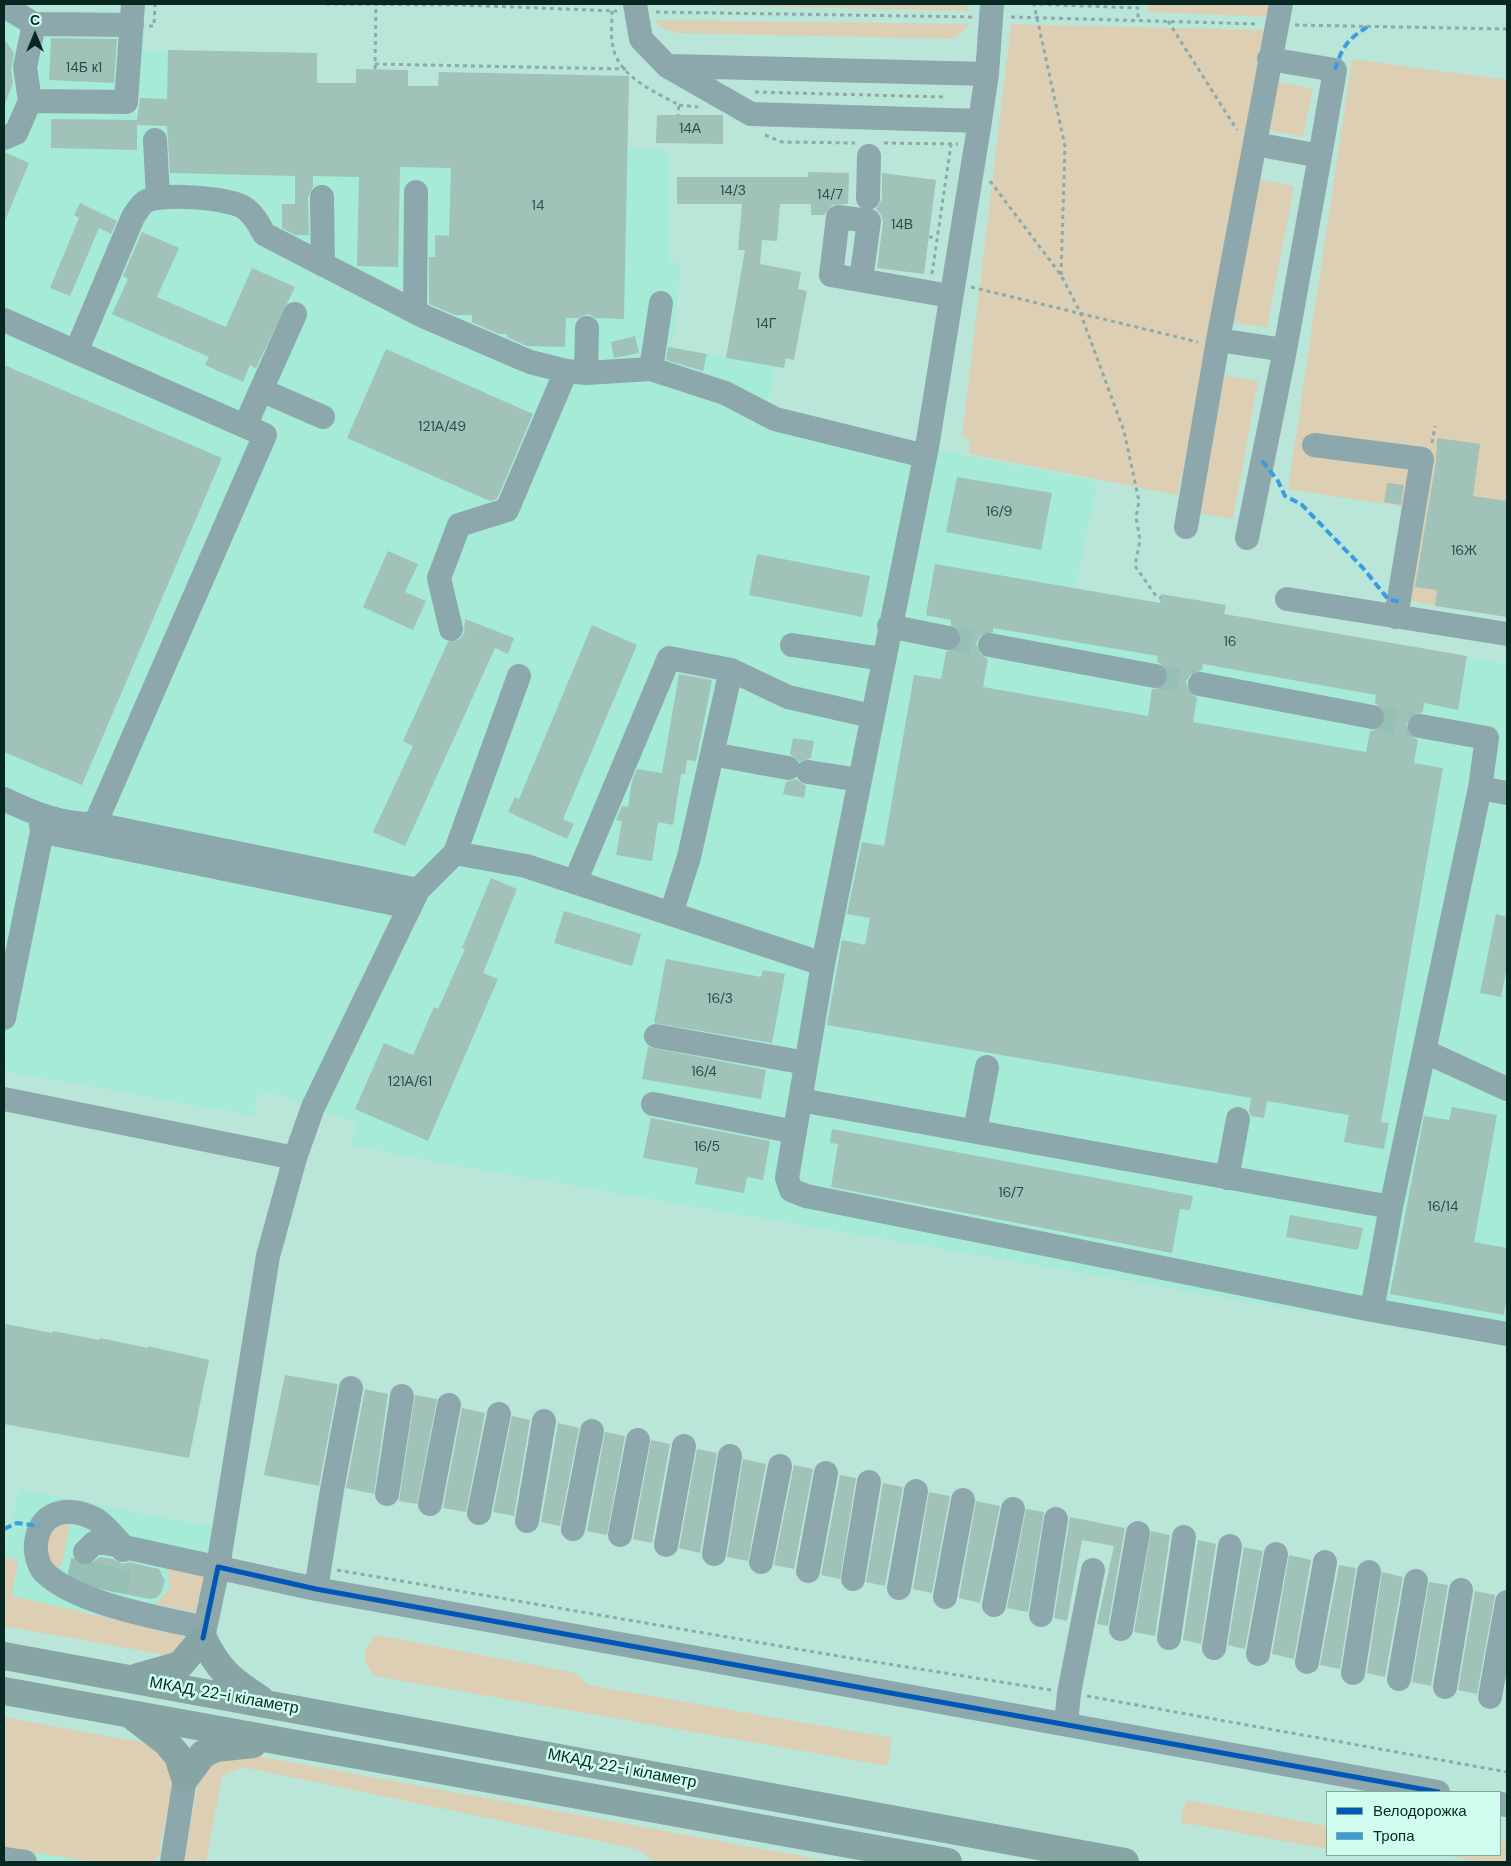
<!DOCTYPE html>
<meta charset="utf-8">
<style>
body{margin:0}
#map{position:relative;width:1511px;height:1866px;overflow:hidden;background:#bae6da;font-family:"DM Sans",sans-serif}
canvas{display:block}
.frame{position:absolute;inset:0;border:5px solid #062821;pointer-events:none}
.legend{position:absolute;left:1326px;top:1791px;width:175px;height:65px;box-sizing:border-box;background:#d0fdf0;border:1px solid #7fa89d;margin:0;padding:6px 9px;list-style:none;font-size:15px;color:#062821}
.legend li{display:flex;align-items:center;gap:10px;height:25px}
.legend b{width:25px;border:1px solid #7fa89d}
.north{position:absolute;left:10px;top:10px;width:50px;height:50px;-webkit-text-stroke:4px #d0fdf0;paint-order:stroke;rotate:0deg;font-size:14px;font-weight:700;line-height:20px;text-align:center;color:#062821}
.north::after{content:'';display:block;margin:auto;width:18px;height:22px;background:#062821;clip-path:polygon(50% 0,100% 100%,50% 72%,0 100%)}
</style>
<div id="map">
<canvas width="1511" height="1866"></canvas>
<div class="frame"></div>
<ul class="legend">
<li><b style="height:6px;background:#0057b8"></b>Велодорожка</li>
<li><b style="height:6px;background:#399ce0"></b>Тропа</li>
</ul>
<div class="north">С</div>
</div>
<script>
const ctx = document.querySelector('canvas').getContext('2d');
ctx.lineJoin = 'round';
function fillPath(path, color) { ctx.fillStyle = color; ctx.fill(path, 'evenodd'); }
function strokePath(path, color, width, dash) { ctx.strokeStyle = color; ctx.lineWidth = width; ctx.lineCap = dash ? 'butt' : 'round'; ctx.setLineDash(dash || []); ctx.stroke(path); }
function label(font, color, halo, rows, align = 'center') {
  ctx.font = font + ' "DM Sans",sans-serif'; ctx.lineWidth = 5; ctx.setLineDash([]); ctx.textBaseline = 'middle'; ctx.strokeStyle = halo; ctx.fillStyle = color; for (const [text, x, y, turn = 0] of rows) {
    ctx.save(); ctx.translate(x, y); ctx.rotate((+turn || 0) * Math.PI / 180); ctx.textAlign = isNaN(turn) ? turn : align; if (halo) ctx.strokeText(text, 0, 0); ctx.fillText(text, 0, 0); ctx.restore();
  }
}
const built = new Path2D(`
 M8,10L145,11L144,50L317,53V83H356V69L408,70V86H438L439,72L629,76L628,149L669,150L668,260L681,264L672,347L775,367L767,408L905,443L1098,482L1075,588L1160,603L1161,594L1226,605L1225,614L1507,664V1346L440,1163L350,1145L356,1123L295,1103L287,1096L259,1093L253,1116L4,1071V15Z
 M19,1489L218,1528L201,1614L145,1625L11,1596L18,1560L4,1557Z
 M4,1848L93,1862H4Z`);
const green = new Path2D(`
 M654,4H964L971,11Z
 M1150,4H1270V17L1146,12Z
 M655,20L969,24L962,33L953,39L676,33L664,29Z
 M1011,24L1267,30L1178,495L969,454L970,440L962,436Z
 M1352,59L1507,80V617L1435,606L1389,596L1404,507L1288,489Z
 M1274,81L1313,89L1303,137L1264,129Z
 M1254,178L1294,186L1267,328L1227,321Z
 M1219,374L1258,381L1233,519L1194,512Z
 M58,1518L87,1527L70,1524L62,1563L59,1568L48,1565L42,1539Z
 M4,1557L18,1560L12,1596L182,1635L186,1642L174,1653L166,1655L4,1626Z
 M164,1566L208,1575L201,1614L156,1604L170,1587L168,1571Z
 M376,1635L576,1673L588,1685L892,1738L888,1766L374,1676C362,1657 360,1652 376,1635Z
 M4,1717L150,1744C160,1750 170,1759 172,1771C175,1788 163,1828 160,1847L161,1853L154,1861L93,1862L4,1848Z
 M241,1753L833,1862H656L637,1849L243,1767L222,1776L206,1862H184L199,1774L204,1767Z
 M1186,1800L1327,1826V1849L1180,1822Z
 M1500,1841L1507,1843V1862H1481L1445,1855H1500Z`);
const building = new Path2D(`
 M51,38L117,39L114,83L49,80Z
 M4,39L14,53L11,69L13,83L4,106Z
 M168,50L317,53V83H356V69L408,70V86H438L439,72L629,76L624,319L596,318L588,314L578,318H566L565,347L527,346L507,337V334H499L472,322V315H455L429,304V257H435V235L449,236L451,168L400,167L398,267L357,266L359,177L313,176V187L308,197L309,235H295L282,228V204H295V176L170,173L167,126L137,125V150L51,148V119L137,120L140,98L167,99Z
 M657,115H723V144L656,143Z
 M4,152L29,163L4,223Z
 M808,172L849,173L848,204L832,205L824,215H811V204H780L777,241L762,240L760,264L801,272L798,289L807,291L794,360L786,358L784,368L726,358L745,250H738L742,204H677V177H808Z
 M882,173L936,180L924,274L877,268L883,222L881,215L876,209L882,199Z
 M80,203L117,221L111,234L99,228L70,296L50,288L79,218L74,215Z
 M142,232L179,248L157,297L226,327L252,268L295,287L256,368L250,365L243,382L205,365L209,357L112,314L128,279L123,276Z
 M635,336L639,353L614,358L611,342Z
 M668,347L707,354L703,371L666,360Z
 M386,349L533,414L497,499L490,501L347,438Z
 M4,365L222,458L82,785L4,752Z
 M1437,438L1480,444L1473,496L1507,501V617L1435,606L1437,590L1415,587L1436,461Z
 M957,477L1052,493L1041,550L946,532Z
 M1387,483L1404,485L1401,505L1384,502Z
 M388,551L418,564L405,592L426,601L413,630L363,607Z
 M757,554L870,576L862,617L749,595Z
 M935,564L1160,603L1161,594L1226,605L1224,614L1467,656L1458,710L1424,703L1423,712L1410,717L1406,724L1411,736L1418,740L1414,763L1443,768L1381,1122L1389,1123L1384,1149L1344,1142L1349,1115L1267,1101L1264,1118L1251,1116L1249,1111L1251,1098L827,1025L842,940L865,945L870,918L847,914L862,842L884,846L914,675L941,679L946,652L958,647L961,641V633L951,625V620L926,615ZM993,628L1158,656L1157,662L1164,666L1168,672V679L1160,689H1152L1148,716L983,687L988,659L981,655L976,643L980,636L993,632ZM1203,664L1376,695L1375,703L1385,712V720L1377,730L1370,731L1366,752L1193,722L1197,698L1191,694L1186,682L1190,675L1202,670Z
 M465,619L514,638L508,654L495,648L405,846L373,832L413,746L403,741L448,642L460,639L464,633Z
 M592,625L637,645L563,819L574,824L567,839L508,812L515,797L519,799Z
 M679,674L712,680L696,761L687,760L685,774H681L673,825L658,822L652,861L616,855L622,821L616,820L622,806L628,807L632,781L637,769L662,773Z
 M793,738L814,741L811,758L800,762L790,754Z
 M796,779L806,786L804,798L783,794L786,782Z
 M491,878L517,889L483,973L498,979L428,1141L355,1109L384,1043L413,1055L434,1007L438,1009L465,949L462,948Z
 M564,911L641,934L632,966L554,943Z
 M1496,914L1507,917V966L1501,997L1480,993Z
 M666,959L761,977L763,970L785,974L772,1043L654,1023Z
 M648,1047L766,1070L761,1099L642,1079Z
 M1452,1107L1497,1115L1474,1242L1507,1248V1306H1505L1504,1315L1390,1294L1424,1116L1449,1120Z
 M651,1118L770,1141L763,1180L747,1177L744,1193L695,1184L698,1168L643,1158Z
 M832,1129L1193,1196L1190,1210L1180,1209L1172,1253L831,1187L838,1144L830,1143Z
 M1290,1215L1363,1228L1358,1250L1286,1237Z
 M6,1324L52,1333L53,1331L99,1340L100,1338L148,1348V1346L209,1360L189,1458L4,1424V1336Z
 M285,1375L338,1384L319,1486L264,1475Z
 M365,1389L388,1394L374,1494L346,1488Z
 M415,1395L437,1399L417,1504L399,1501Z
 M462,1408L485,1413L466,1512L443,1508Z
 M512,1416L530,1420L514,1516L493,1512Z
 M558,1423L579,1428L560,1526L541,1522Z
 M605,1432L625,1436L607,1535L587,1531Z
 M651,1440L670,1444L652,1543L633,1539Z
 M697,1449L717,1453L700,1553L679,1548Z
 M743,1459L766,1464L748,1561L727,1557Z
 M794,1465L813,1469L794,1569L774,1565Z
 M840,1475L856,1478L840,1579L821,1575Z
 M883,1483L903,1487L885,1586L866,1582Z
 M929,1492L950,1496L932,1593L913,1589Z
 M976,1501L1000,1506L980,1603L959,1598Z
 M1026,1509L1044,1512L1028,1612L1007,1608Z
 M1070,1517L1125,1528L1108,1626L1097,1624L1114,1546L1082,1540L1067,1621L1054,1618Z
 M1151,1531L1170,1535L1155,1636L1134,1632Z
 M1198,1540L1216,1544L1201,1644L1183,1640Z
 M1244,1547L1263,1551L1245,1649L1228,1645Z
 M1289,1555L1311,1560L1294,1659L1272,1654Z
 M100,1557L113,1559L123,1564L129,1562L159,1569L165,1581L161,1593L156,1598L149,1599L110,1591L74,1576L77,1563L88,1565Z
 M1339,1565L1356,1568L1340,1669L1320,1665Z
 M1382,1572L1403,1577L1385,1677L1367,1673Z
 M1429,1582L1448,1585L1431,1686L1412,1682Z
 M1475,1591L1495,1595L1477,1694L1458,1690Z`);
const minorTunnel = new Path2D(`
 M948,638L990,645
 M1155,676L1200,684
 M1372,717L1420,726
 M78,1584L85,1552
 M96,1588L103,1555
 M115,1592L121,1559`);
const path = new Path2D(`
 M326,4L460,5L617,11
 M612,11C612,24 610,39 614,51C622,78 655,92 679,105L678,115
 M656,12L972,17
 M1011,17L1259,24
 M1168,21L1237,130
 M1295,25L1507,29
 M149,26H154L155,4
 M375,64L626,69
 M375,69L376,4
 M755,92L944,97
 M679,105L698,107
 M765,135L782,142L855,143
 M884,143L958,144
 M990,181L1061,275L1080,312L1124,431L1139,501L1136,517L1140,540L1135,566L1156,596L1161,598
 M929,237H937
 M932,274L951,144
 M1061,275L1065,146L1034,4L1138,8V20
 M971,287L1198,342
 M1432,443L1435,426
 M337,1570L838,1656L1051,1690
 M1087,1696L1507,1772`);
const minor = new Path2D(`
 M635,4L641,39L667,66L751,114L980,121
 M992,4L987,74L980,121L927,447L823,964L787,1178L791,1190L806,1196L1372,1310L1507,1334
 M4,6L34,24
 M132,25L34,24L25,67L30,101L126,102L133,4
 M1269,59L1335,70L1320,156
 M671,66L987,74
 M4,138L16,133L30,101
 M155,140L158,197
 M322,197L323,265
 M868,198L869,156
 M861,280L869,221L838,217L831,275L950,296
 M415,312L416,192
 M4,320L76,352
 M1218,340L1285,350
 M651,369L725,393L775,419L925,456
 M586,373L587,328
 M261,390L323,417
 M245,426L295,314
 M1314,445L1422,459L1396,617
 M1186,527L1218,340L1281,4
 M1247,538L1285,350L1320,156L1255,144
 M1287,599L1507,634
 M889,626L948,638
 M451,629L439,578L459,525L507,510L566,371
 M792,645L883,659
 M990,645L1155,676
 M731,670L788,697L871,716
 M1200,684L1372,717
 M712,754L788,768
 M808,772L859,780
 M1480,788L1507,793
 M4,799C35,814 61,824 95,824L418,890
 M95,824L265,435L76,352L133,217C136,213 140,205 145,202C159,192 228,198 243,207C253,213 259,224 264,234L425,317L530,362L566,371L586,373L651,369L661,303
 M54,834L410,907
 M455,853L519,676
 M575,882L669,658L731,670L689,857L671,914
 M4,1018L42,832L40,816
 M656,1036L806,1063
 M1424,1051L1507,1089
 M4,1099L295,1158
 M800,1100L1391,1207L1372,1310
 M653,1104L795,1132
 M975,1131L987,1067
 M1227,1178L1238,1119
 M1391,1207L1480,788L1487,738L1420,726
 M387,1494L402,1396
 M430,1504L449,1405
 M479,1513L499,1414
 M527,1521L544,1421
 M573,1529L592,1431
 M620,1535L638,1440
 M666,1545L684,1446
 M123,1550V1546C115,1538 104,1523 93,1518C66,1505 40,1512 36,1543C35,1553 38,1565 44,1572C76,1604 161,1618 205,1628
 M85,1552L94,1543H106L316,1589L1438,1792
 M714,1554L730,1456
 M761,1562L780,1466
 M808,1571L826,1473
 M853,1579L869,1482
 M899,1588L916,1491
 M316,1589L332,1490L351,1388
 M945,1597L963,1500
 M994,1605L1013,1509
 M1041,1615L1056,1519
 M1121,1629L1138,1533
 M203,1638L218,1567L268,1256L295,1158L313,1107L418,890L455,853L526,866L823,964
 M1169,1638L1184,1537
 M1214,1648L1230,1546
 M1258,1654L1276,1554
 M1307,1662L1325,1562
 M1353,1673L1369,1572
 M1399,1679L1416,1581
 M1445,1687L1461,1590
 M1490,1697L1507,1602
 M1066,1724L1069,1693L1093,1570
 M1500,1804L1507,1805
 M4,1859L25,1862
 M172,1862L185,1778`);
const highway = new Path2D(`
 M4,1656L1125,1862
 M138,1677L180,1665L203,1638C218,1670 231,1680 260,1699
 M4,1691L948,1862
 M131,1715L166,1742L178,1756L185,1778
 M185,1778L203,1754L216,1748L253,1744`);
const quiet = new Path2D(`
 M1335,70C1342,47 1347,40 1367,27
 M1262,461L1278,481L1285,496L1301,504L1363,568L1388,599L1400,602
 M4,1529L17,1523L39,1526`);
const cycleway = new Path2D(`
 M203,1638L218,1567L316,1589L1438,1792`);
const numberNames = [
 ["14Б к1",84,68],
 ["14А",690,129],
 ["14/3",733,191],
 ["14/7",830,195],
 ["14",538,206],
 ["14В",902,225],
 ["14Г",766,324],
 ["121А/49",442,427],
 ["16/9",999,512],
 ["16Ж",1464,551],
 ["16",1230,642],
 ["16/3",720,999],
 ["16/4",704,1072],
 ["121А/61",410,1082],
 ["16/5",707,1147],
 ["16/7",1011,1193],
 ["16/14",1443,1207]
];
const streetNames = [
 ["МКАД, 22-і кіламетр",224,1696,10],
 ["МКАД, 22-і кіламетр",622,1769,11]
];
fillPath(built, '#a6ead8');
fillPath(green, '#ddcfb4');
fillPath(building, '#a0c2b9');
strokePath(minorTunnel, '#96c0b5', 24, [24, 12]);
strokePath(path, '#8daaaa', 3, [4, 4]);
strokePath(minor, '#8ca8ad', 24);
strokePath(highway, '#87a5a5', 28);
strokePath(quiet, '#399ce0', 4, [8, 4]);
strokePath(cycleway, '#0057b8', 5);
label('14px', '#2c4e47', null, numberNames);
label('16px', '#062821', '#d0fdf0', streetNames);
</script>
